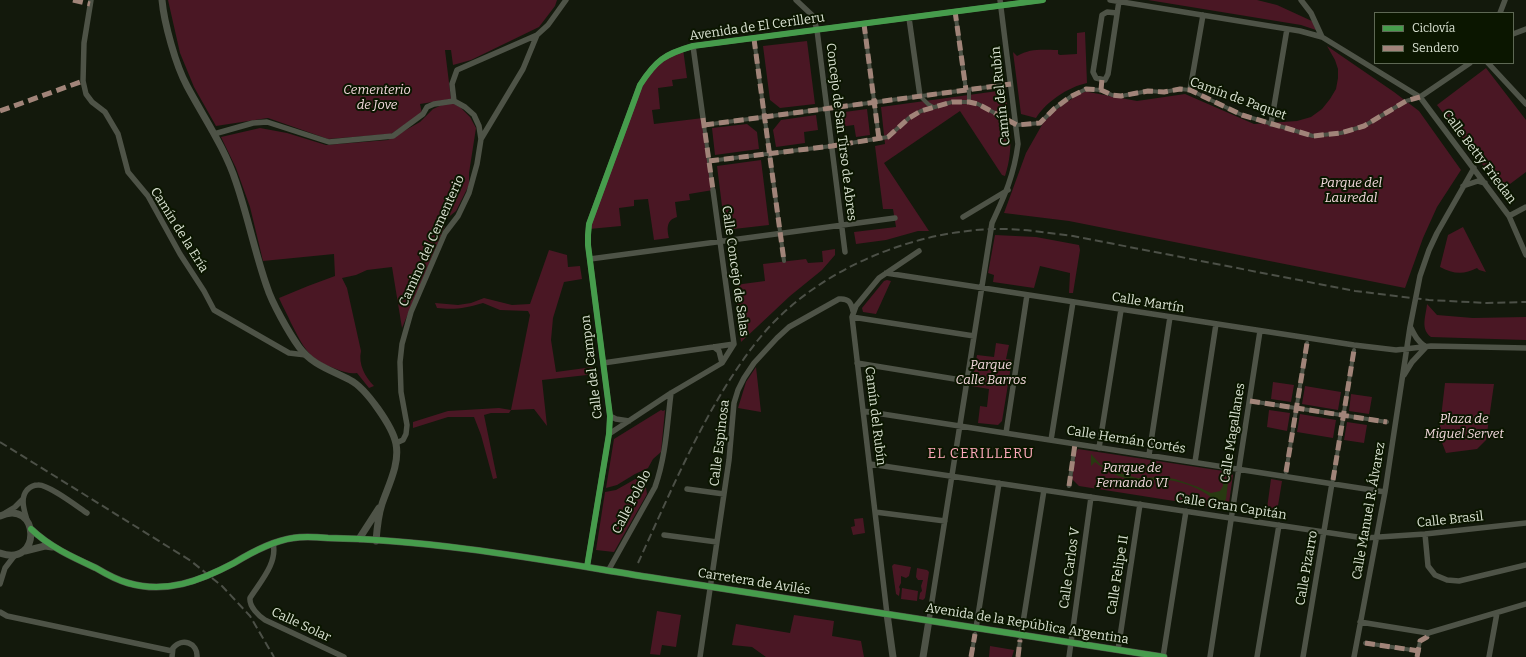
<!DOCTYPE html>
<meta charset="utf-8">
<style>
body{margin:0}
#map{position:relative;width:1526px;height:657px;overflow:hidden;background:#13190c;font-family:Bitter,serif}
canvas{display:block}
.legend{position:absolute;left:1374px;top:12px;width:140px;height:52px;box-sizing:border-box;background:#0b1600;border:1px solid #5e6854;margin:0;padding:5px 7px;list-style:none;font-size:12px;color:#dae2d2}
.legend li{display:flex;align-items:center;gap:8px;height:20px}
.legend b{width:20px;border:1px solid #5e6854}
</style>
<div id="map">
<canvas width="1526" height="657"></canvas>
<ul class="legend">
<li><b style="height:5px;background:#469c4c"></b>Ciclovía</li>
<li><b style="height:5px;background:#a18479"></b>Sendero</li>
</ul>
</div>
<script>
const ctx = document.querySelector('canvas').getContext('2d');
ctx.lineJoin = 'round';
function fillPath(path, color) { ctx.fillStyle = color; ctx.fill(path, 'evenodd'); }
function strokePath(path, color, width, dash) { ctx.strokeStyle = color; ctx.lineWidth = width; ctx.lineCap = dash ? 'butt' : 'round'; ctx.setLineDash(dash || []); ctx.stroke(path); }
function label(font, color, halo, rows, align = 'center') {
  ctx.font = font + ' Bitter,serif'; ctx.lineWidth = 4; ctx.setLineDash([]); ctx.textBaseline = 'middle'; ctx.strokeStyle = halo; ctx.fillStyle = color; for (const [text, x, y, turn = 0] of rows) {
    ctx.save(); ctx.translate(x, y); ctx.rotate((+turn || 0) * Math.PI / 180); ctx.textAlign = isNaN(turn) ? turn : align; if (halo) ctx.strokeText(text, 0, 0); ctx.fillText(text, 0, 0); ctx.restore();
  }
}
const green = new Path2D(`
 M168,0H557L555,6L539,27L471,60L453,65L451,50H445L451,99L420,104L422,113L391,134L328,139L268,118L216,126L194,87L180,53Z
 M1148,0H1257L1277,5L1314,22L1319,31L1301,25Z
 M1085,32L1087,83C1068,87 1046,102 1036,118L1021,114L1013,52L1017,56C1031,48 1042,50 1058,50V54L1060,55L1077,54V33Z
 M807,41L815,104L780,108L770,100L763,46Z
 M1327,46L1394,92L1419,111L1461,170L1437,207L1423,238L1405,288L1069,221L1004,213L1026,153L1047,116L1083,91L1137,101L1185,94L1254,124L1297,121L1311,117L1322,109L1330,99L1336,89L1338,78V69L1335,60Z
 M683,49L687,78L672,80L673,86L658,88L660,109L652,110L654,124L703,118L713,190L689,194L690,200L675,202L677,217C666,220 667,229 669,238L654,240L648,199L634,200V206L619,208L621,226L589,229L640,85L660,59Z
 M1486,68L1526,120V172L1502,190L1437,105Z
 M1005,90C1009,120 1015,147 1005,176L1002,175L960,111L884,163L929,231H918L886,240L856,244L854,232L896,227L893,209H883L875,146L885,144L881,107Z
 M444,104H454L460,107L470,117L476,128L469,173V185L456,211L440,224L445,226L402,328L392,267L367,270L356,275L342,278L347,288L361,351C358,364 365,377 374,386L369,388L357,373C350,374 344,372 336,369C308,359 304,348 291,323C287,314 283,307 279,298L308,286L335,276L334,254L263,261L250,207L236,168L221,137L260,128L287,133L326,145L388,140L420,122L433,109Z
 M867,109L870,135L856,137L854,125L839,127L837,113Z
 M816,115L818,130L804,132L805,143L776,147L773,130L781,120Z
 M747,124L757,132L759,149L715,155L712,128Z
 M761,160L769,225L725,230L717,166Z
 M1463,227L1486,272L1479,270L1477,268C1464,275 1453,274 1440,267L1448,235Z
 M995,235L1036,237L1079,245L1080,250L1073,293H1069L1070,273L1040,266L1034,288L993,282L994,275L988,273Z
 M835,249V255L822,270L790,296L741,342L735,285L765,281L763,264L806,259L808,263L823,262L822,251Z
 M549,250L567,255L568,267L580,266L582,279L564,282L553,318L551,340L556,372L593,367L596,374L542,380L547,426L534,409L511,410L509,413H491L484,415L497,478L493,479L481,435L474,417H448L413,428V422L448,411L499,408L511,410L530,315L528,311L500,310L483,303C466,308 455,310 437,308L435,303L458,305L471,303L484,298L512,305L530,304Z
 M887,280L891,281L876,314L863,312L862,308L884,281Z
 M1427,304L1437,315L1473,318L1526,317V340L1431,337C1420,329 1426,316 1427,304Z
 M996,343L1009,345L1006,359L1012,360L1002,421L998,425L978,423L980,406L987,407L989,389L971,386L977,355L994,357Z
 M756,367L761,412L738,408L746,382Z
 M1273,382L1294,385L1291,402L1271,399Z
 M1445,383L1494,384L1486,440L1477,449L1446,453L1439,435Z
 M1305,386L1341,392L1338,410L1302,404Z
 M1351,394L1372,397L1369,414L1349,411Z
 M661,410L663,411L665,410L661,452L653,459L648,468L635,474L617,485L606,488L614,439Z
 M1269,410L1290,413L1287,431L1267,427Z
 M1300,414L1336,420L1333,438L1297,432Z
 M1347,422L1367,425L1364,443L1344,440Z
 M1078,449L1230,472L1233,475L1229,503L1225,509L1079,486L1072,479L1076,452Z
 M646,473H647L645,482L647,494L614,552L596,550L605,492L616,490Z
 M1271,479L1282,481L1276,518L1266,516Z
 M863,518L865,533L853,535L851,527L855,526L854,519Z
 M894,564L911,567L909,576L906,578L901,576V583L899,587L900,589L899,596L896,594L892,566Z
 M917,568L927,570L929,572L925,598L923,600L919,599L920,593L922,591L921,586L923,580H918L916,577Z
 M902,588L918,591L917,601L901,599Z
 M657,611L681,615L676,647L662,645L660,655L650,654Z
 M794,615L834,621L832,636L861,641L864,657H766L752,647L732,645L736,624L790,633Z
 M990,646L1014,650L1012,657H989Z`);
const water = new Path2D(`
 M1091,454L1101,465L1120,473L1137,478L1160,477L1175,479L1198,487L1211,493L1220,491L1223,486V482L1226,480L1228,483L1226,499L1224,502H1220L1216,498L1214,500C1201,487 1178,480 1160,479C1155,479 1152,481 1147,481C1129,482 1109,474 1095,462L1091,466Z`);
const pedestrian = new Path2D(`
 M955,11L966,90
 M864,24L879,139
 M754,39L784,261
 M920,96L928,104L933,107
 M969,102V90
 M703,118L713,190
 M704,125L1011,84
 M709,161L832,146L888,137L909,118L921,111L952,102H969L978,104L1017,125L1040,123L1054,109L1070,97L1086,89L1101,90L1112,95L1121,96L1148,91L1164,92L1180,89L1190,90L1242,115L1313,136L1341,133L1364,126L1406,101L1420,97
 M1250,401L1387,422
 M1286,472L1307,343
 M1333,480L1354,350
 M1069,486L1075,444
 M1365,643L1419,651
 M971,657L975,634
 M1018,657L1020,640
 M1417,657L1420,641L1427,637L1428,633`);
const minor = new Path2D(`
 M91,0L84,43L83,81L86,94L92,102L105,112L118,134L128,172L148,196L180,254L204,291L214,310L289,353L306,355
 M796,0L813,16L817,30L845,252
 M1110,0L1300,31L1322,37L1420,97L1509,216L1526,255
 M1301,0L1311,13L1322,37
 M1117,13L1107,12L1102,15L1093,72L1096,78L1105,80L1108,74L1119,1
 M1500,13L1505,0
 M909,18L920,96
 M1513,34L1526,29
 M693,46L703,118
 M1488,63L1526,104
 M1190,90L1203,15
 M1420,97L1470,63
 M1271,124L1287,29
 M214,134L253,123L267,122L329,142L393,136L423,114L427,107L434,104L454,101
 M481,139L523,69L537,35
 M1463,186L1478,181L1485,183
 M1509,216L1526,207
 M963,217L1008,190
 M590,259L895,218
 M886,273L1354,345L1396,350L1431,346L1526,348
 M852,317L974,336
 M1411,328C1415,336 1418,342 1426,347
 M714,347L719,351L722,363
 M603,363L734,344
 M857,363L967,381
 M1404,375L1412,362L1426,347
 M863,411L1385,492
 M610,416L616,419L629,421
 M1006,433L1027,295
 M609,434L671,393L722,363L734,344L713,190
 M1051,440L1073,302
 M396,443L403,440L406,434L407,425L401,392L400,362L402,344L411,312L445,233L458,216L469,193L477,164L481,139L479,126L474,115L465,107L454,101L452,84L457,70L537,35L548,25L566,0
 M1099,448L1121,310
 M1149,455L1170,317
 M1195,462L1216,324
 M870,464L1364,538L1425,534L1526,523
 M687,489L724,494
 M875,512L945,521
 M5,513L15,507L23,499
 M27,520C24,510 20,498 27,490C30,487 34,485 38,485C48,484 78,507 87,513
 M1425,534L1428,566L1435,575L1447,580L1459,581L1526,565
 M664,535L717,542
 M273,543C278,563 260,582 250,598C249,607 259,616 265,620L344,657
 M587,567L609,434L610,416L588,245V235L589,224L640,85C656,60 665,54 693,46L1043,0
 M608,571L655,487C666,456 667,425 671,393
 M0,584L5,568L15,555
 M0,612L7,616L172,651
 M887,614L852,317L856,306L879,278L919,251
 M929,620L992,223C1005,195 1014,175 1018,144L1000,0
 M1360,622L1428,633L1526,604
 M976,628L999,483
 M1021,635L1044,490
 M1118,650L1140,504
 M172,657L173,648C182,637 198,643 197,657
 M700,657L729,460L734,403L738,390L744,378L754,363L777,338L789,327L839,299C849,298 851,303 853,311
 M1069,657L1091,497
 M1163,657L1186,511
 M1210,657L1260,331
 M1257,657L1279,525
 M1303,657L1332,483
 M1354,657L1385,492L1410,327L1420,276L1429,250L1437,233L1474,168
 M1489,657L1497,613`);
const tertiary = new Path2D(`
 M162,0C164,23 176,66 187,86C204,118 225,148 236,182C248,217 255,253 267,287C272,303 289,333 299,347C312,365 331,370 350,380C366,388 393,427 396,444C400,464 388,486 382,504C378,516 377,528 376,541
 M0,516C39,498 43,568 0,553
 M31,529C50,547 72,557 96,568C106,574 117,580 128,583C166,594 200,581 234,563C252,552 272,541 293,538C304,536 317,537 328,538C436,540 542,560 648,577C820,603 992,631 1164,657
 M359,539L379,508
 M25,551L45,546L52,547
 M887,614L893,657
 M923,657L929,620`);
const rail = new Path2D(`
 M0,442L191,561L222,586L250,616L274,657
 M638,563C672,489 707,404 758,340C813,271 913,229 1001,229C1025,229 1049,233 1073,236L1355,291L1429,300L1487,303L1526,302`);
const quiet = new Path2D(`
 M73,0L90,4
 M955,11L966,90
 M864,24L879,139
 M754,39L784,261
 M1101,90L1102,79
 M0,111L83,81
 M703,118L713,190
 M704,125L1011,84
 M709,161L832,146L888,137L909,118L921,111L952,102H969L978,104L1017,125L1040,123L1054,109L1070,97L1086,89L1101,90L1112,95L1121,96L1148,91L1164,92L1180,89L1190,90L1242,115L1313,136L1341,133L1364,126L1406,101L1420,97
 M1250,401L1387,422
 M1286,472L1307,343
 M1333,480L1354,350
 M1069,486L1075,444
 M1365,643L1419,651
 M971,657L975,634
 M1018,657L1020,640
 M1417,657L1420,641L1427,637L1428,633`);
const cycleway = new Path2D(`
 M31,529C50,547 72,557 96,568C106,574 117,580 128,583C166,594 200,581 234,563C252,552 272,541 293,538C304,536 317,537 328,538C436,540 542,560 648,577C820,603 992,631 1164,657
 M587,567L609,434L610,416L588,245V235L589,224L640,85C656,60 665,54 693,46L1043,0`);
const streetNames = [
 ["Avenida de El Cerilleru",757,27,-8],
 ["Camín del Rubín",1001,96,-96],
 ["Camín de Paquet",1238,99,20],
 ["Concejo de San Tirso de Abres",841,132,83],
 ["Calle Betty Friedan",1479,157,53],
 ["Camín de la Ería",179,230,58],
 ["Camino del Cementerio",432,241,-66],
 ["Calle Concejo de Salas",735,271,82],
 ["Calle Martín",1148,303,9],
 ["Calle del Campon",592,367,-97],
 ["Camín del Rubín",875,416,83],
 ["Calle Magallanes",1233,433,-81],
 ["Calle Hernán Cortés",1126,440,9],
 ["Calle Espinosa",720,443,-83],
 ["Calle Pololo",632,502,-63],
 ["Calle Gran Capitán",1231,507,9],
 ["Calle Manuel R. Álvarez",1369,511,-80],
 ["Calle Brasil",1450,520,-6],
 ["Calle Carlos V",1070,568,-82],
 ["Calle Pizarro",1307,568,-80],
 ["Calle Felipe II",1118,575,-81],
 ["Carretera de Avilés",754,582,9],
 ["Avenida de la República Argentina",1027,624,9],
 ["Calle Solar",301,625,25]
];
const parkNames = [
 ["Cementerio",377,90],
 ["de Jove",377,105],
 ["Parque del",1351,183],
 ["Lauredal",1351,198],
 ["Parque",991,365],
 ["Calle Barros",991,380],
 ["Plaza de",1464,419],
 ["Miguel Servet",1464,434],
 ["Parque de",1132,468],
 ["Fernando VI",1132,483]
];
const neighbourhoodNames = [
 ["EL CERILLERU",981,454]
];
fillPath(green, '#4a1724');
fillPath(water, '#283a11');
strokePath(pedestrian, '#4e5347', 4);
strokePath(minor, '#4e5347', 5.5);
strokePath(tertiary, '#4e5347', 7);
strokePath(rail, '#4c5047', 2, [8, 4]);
strokePath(quiet, '#a18479', 5, [10, 5]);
strokePath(cycleway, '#469c4c', 6);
label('13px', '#dae2d2', '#0b1600', streetNames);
label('italic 13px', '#f4d9dd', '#0b1600', parkNames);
ctx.letterSpacing = '1px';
label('14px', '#feaaba', '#0b1600', neighbourhoodNames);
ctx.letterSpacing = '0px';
</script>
